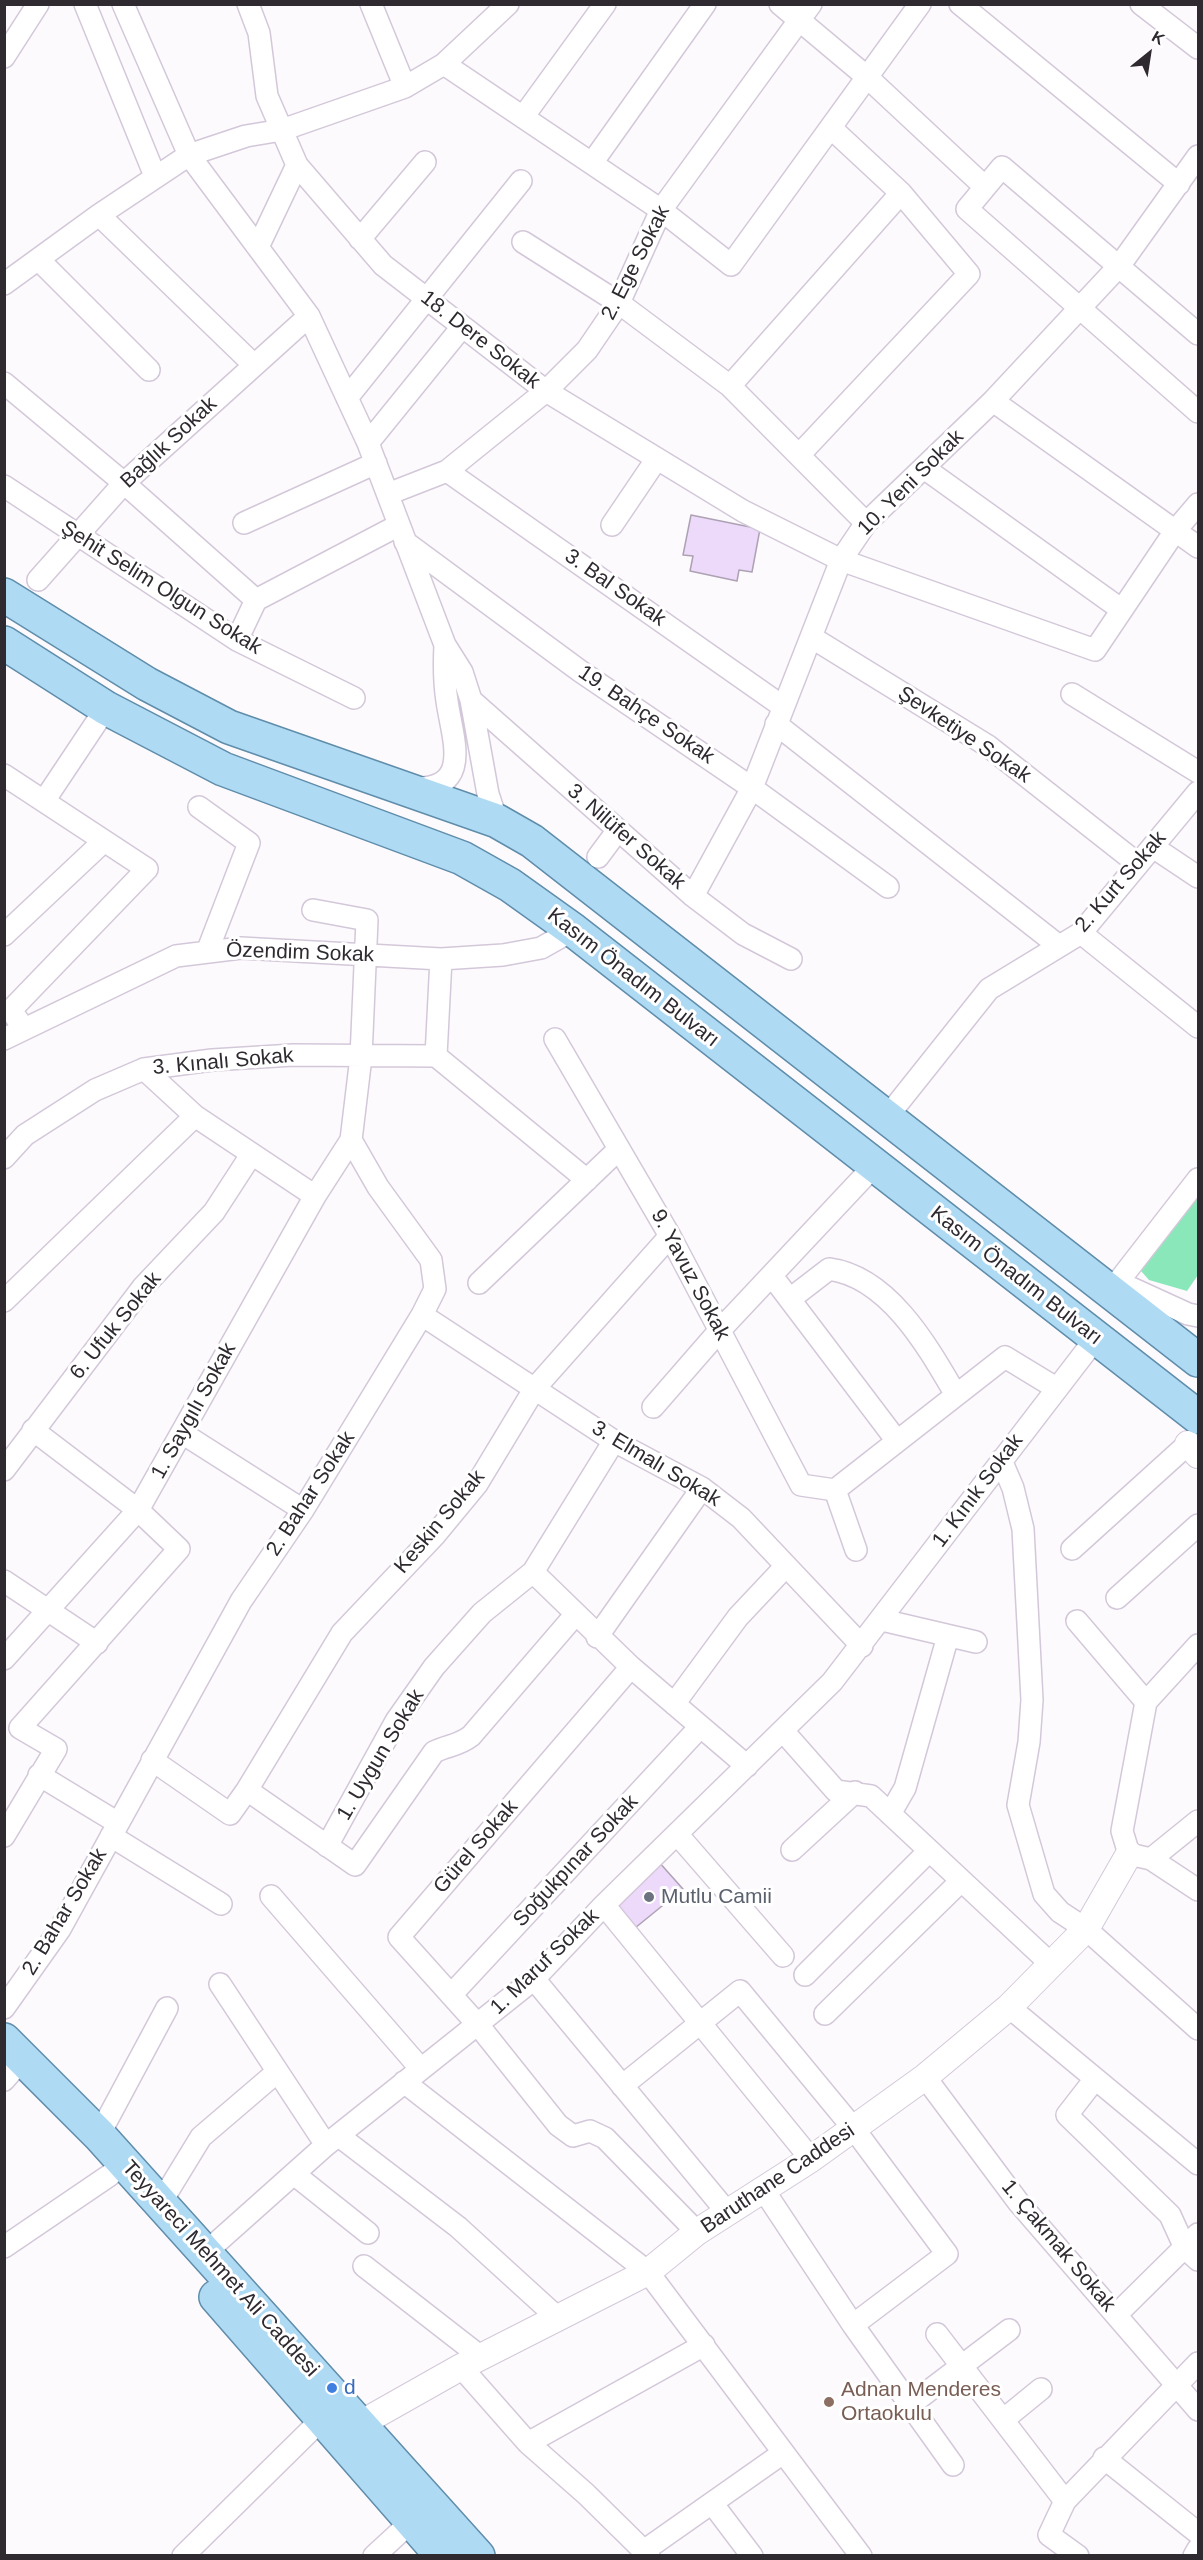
<!DOCTYPE html>
<meta charset="utf-8">
<style>
body{margin:0}
#map{position:relative;width:1203px;height:2560px;overflow:hidden;background:#fdfafe;font-family:Arial,sans-serif}
canvas{display:block}
.frame{position:absolute;inset:0;border:6px solid #2e2a30;pointer-events:none}
.north{position:absolute;left:1119px;top:24px;width:60px;height:60px;-webkit-text-stroke:4px #fff;paint-order:stroke;rotate:30deg;font-size:16px;font-weight:700;line-height:24px;text-align:center;color:#2e2a30}
.north::after{content:'';display:block;margin:auto;width:21px;height:27px;background:#2e2a30;clip-path:polygon(50% 0,100% 100%,50% 72%,0 100%)}
</style>
<div id="map">
<canvas width="1203" height="2560"></canvas>
<div class="frame"></div>
<div class="north">K</div>
</div>
<script>
const ctx = document.querySelector('canvas').getContext('2d');
ctx.lineJoin = 'round';
function fillPath(path, color) { ctx.fillStyle = color; ctx.fill(path, 'evenodd'); }
function strokePath(path, color, width, dash) { ctx.strokeStyle = color; ctx.lineWidth = width; ctx.lineCap = dash ? 'butt' : 'round'; ctx.setLineDash(dash || []); ctx.stroke(path); }
function label(font, color, halo, rows, align = 'center') {
  ctx.font = font + ' Arial,sans-serif'; ctx.lineWidth = 6; ctx.setLineDash([]); ctx.textBaseline = 'middle'; ctx.strokeStyle = halo; ctx.fillStyle = color; for (const [text, x, y, turn = 0] of rows) {
    ctx.save(); ctx.translate(x, y); ctx.rotate((+turn || 0) * Math.PI / 180); ctx.textAlign = isNaN(turn) ? turn : align; if (halo) ctx.strokeText(text, 0, 0); ctx.fillText(text, 0, 0); ctx.restore();
  }
}
const green = new Path2D(`
 M1198,1193V1275L1187,1291L1149,1280L1141,1271L1157,1246Z`);
const building = new Path2D(`
 M691,515L760,529L752,572L739,570L737,581L690,571L693,556L683,555Z
 M658,1861L683,1889L635,1928L617,1905Z`);
const minor = new Path2D(`
 M85,4L155,176
 M123,4L189,155L309,316L368,443L445,645L462,672L471,700L488,794L497,821
 M248,4L259,33L267,96L297,165L383,265L546,391L743,511L841,560L1095,650L1175,531L1198,504
 M371,4L405,87
 M780,4L867,77L985,187
 M960,4L1179,184
 M1141,4L1198,48
 M4,57L38,4
 M444,64L661,210L731,265L920,4
 M523,117L605,4
 M592,163L705,4
 M99,215L254,365
 M360,239L425,162
 M523,242L619,303L730,386L866,523
 M258,247L297,165
 M39,260L149,370
 M4,284L99,215L189,155L246,136L282,130L405,87L444,64L508,4
 M1198,334L1002,167L967,209L1198,412
 M4,383L124,483L256,600L237,640
 M730,386L901,193
 M347,398L521,181
 M993,401L1198,547
 M368,443L462,327
 M800,454L969,274L901,193L831,128
 M924,468L1122,610
 M447,471L782,706
 M4,486L237,640L354,698
 M388,494L447,471L546,391L587,350L619,303L661,210L811,4
 M244,523L376,463
 M612,525L656,460
 M405,542L580,671L752,788L888,887
 M38,580L124,483L309,316
 M256,600L399,525
 M811,637L988,746L1138,864
 M1072,694L1198,772
 M471,700L693,896L743,934L791,959
 M776,724L1059,946
 M4,775L147,869L11,1010L24,1029
 M413,788C474,790 452,738 447,701C444,682 444,664 445,645
 M44,801L106,708
 M199,807L249,843L207,952
 M1153,847L1198,877
 M598,857L618,830
 M693,896L752,788L841,560L866,523L993,401L1120,265L1198,156
 M1081,933L1198,1027
 M4,935L104,841
 M4,1039L176,956L241,948L441,959L503,955L541,948L573,930
 M555,1039L670,1236L801,1485L835,1490
 M436,1056L441,959
 M144,1069L195,1116L315,1196
 M887,1117L989,989L1081,933L1198,792
 M4,1158L25,1135L95,1090L144,1069L212,1060L293,1055L436,1056L587,1180
 M772,1276L897,1441
 M1118,1282L1188,1314L1198,1316
 M479,1283L619,1149
 M1111,1291L1198,1179
 M790,1299L829,1269C889,1277 928,1347 956,1395
 M4,1301L195,1116
 M422,1315L614,1441L702,1488L741,1518L862,1646
 M653,1407L720,1330L874,1166
 M182,1433L303,1510
 M1001,1460L1013,1488L1023,1529L1032,1700L1029,1742L1018,1805L1044,1894L1060,1912L1086,1929L1198,2029
 M4,1470L143,1287L214,1212L251,1155
 M835,1490L1005,1357L1056,1388
 M835,1490L856,1550
 M1072,1549L1188,1444
 M533,1572L631,1667L747,1766
 M4,1581L97,1643
 M1117,1598L1198,1525
 M882,1620L976,1642
 M1077,1621L1146,1702
 M597,1637L702,1488
 M1198,1645L1146,1702L1122,1831L1129,1854L1151,1859L1198,1821
 M4,1659L138,1510L315,1196L351,1140
 M631,1667L399,1937L479,2026L558,2125L573,2136L590,2131L605,2138L697,2232
 M674,1704L738,1617L786,1566
 M783,1731L836,1791L871,1796L1052,1965
 M152,1760L230,1814L247,1790L355,1865L434,1752C448,1745 458,1746 471,1736L575,1615
 M39,1775L118,1823
 M247,1790L342,1633L434,1536L477,1484L535,1388L670,1236
 M890,1814L905,1788L948,1636
 M677,1834L783,1956
 M4,1836L56,1749L20,1728L179,1549L138,1510L33,1430
 M111,1836L221,1904
 M327,1846L396,1721L434,1667L482,1613L533,1572L614,1441
 M792,1850L855,1792
 M1151,1859L1198,1890
 M271,1896L421,2069
 M604,1905L811,2159
 M805,1975L929,1851
 M534,1979L727,2212
 M220,1984L326,2145
 M451,1995L700,1727
 M1009,2007L1198,2164
 M4,2008L60,1929L241,1601L303,1510L422,1315L435,1289L431,1260L378,1187L351,1140L361,1057L367,920L313,910
 M825,2014L961,1881
 M925,2077L1019,2203L1198,2410
 M1095,2079L1067,2115L1170,2215L1185,2248L1198,2260
 M4,2080L11,2072
 M404,2082L648,2272L861,2556
 M622,2086L740,1991L854,2129L947,2254L853,2325
 M99,2135L167,2008
 M339,2136L458,2227L559,2319
 M294,2174L368,2233
 M763,2189L853,2325L953,2465
 M160,2204L201,2137L277,2072
 M4,2247L110,2175
 M205,2253L326,2145L534,1979L604,1905L832,1682L1096,1338
 M364,2266L481,2357
 M1116,2315L1198,2234
 M937,2334L1065,2501L1049,2535L1078,2556
 M461,2367L528,2443L586,2494L649,2556
 M910,2405L1009,2330
 M1003,2420L1041,2389
 M528,2443L704,2345
 M1104,2458L1198,2533
 M1065,2501L1198,2363
 M712,2503L752,2556
 M645,2550L783,2453
 M183,2556L321,2420
 M374,2556L412,2521
 M1194,2556L1198,2549`);
const tertiary = new Path2D(`
 M1188,1444L1198,1455
 M360,2424L461,2367L648,2272L697,2232L811,2159L925,2077L1009,2007L1086,1929L1129,1854`);
const primary = new Path2D(`
 M4,595L147,684L229,727L497,821L532,841L1198,1360
 M4,643L106,708L223,769L462,858L510,885L573,930L1198,1417
 M4,2040L99,2135L478,2556
 M216,2297L442,2556`);
const markers = [
 [649,1897,6,"#6b7280"],
 [332,2388,6,"#3f7fe0"],
 [829,2402,6,"#8d6e63"]
];
const streetNames = [
 ["2. Ege Sokak",636,263,-63],
 ["18. Dere Sokak",480,340,38],
 ["Bağlık Sokak",169,443,-43],
 ["10. Yeni Sokak",911,483,-45],
 ["Şehit Selim Olgun Sokak",161,588,32],
 ["3. Bal Sokak",615,588,35],
 ["19. Bahçe Sokak",646,715,34],
 ["Şevketiye Sokak",964,735,34],
 ["3. Nilüfer Sokak",626,837,41],
 ["2. Kurt Sokak",1121,882,-49],
 ["Özendim Sokak",300,953,2],
 ["Kasım Önadım Bulvarı",633,978,38],
 ["3. Kınalı Sokak",223,1062,-5],
 ["9. Yavuz Sokak",690,1275,62],
 ["Kasım Önadım Bulvarı",1016,1276,38],
 ["6. Ufuk Sokak",116,1326,-51],
 ["1. Saygılı Sokak",194,1411,-61],
 ["3. Elmalı Sokak",656,1464,31],
 ["1. Kınık Sokak",978,1491,-53],
 ["2. Bahar Sokak",311,1494,-57],
 ["Keskin Sokak",440,1522,-50],
 ["1. Uygun Sokak",381,1755,-59],
 ["Gürel Sokak",476,1847,-49],
 ["Soğukpınar Sokak",576,1861,-47],
 ["2. Bahar Sokak",65,1912,-59],
 ["1. Maruf Sokak",545,1962,-44],
 ["Baruthane Caddesi",778,2179,-34],
 ["1. Çakmak Sokak",1058,2246,50],
 ["Teyyareci Mehmet Ali Caddesi",220,2269,48]
];
const worshipNames = [
 ["Mutlu Camii",661,1897]
];
const shopNames = [
 ["d",344,2388]
];
const educationNames = [
 ["Adnan Menderes",841,2390],
 ["Ortaokulu",841,2414]
];
fillPath(green, '#8ae7ba');
fillPath(building, '#edd9f9');
strokePath(building, '#aca2b3', 1.5);
strokePath(minor, '#d3c8d9', 24);
strokePath(tertiary, '#d3c8d9', 28);
strokePath(primary, '#5f8daa', 36);
strokePath(minor, '#fff', 21);
strokePath(tertiary, '#fff', 26);
strokePath(primary, '#afdaf4', 33);
for (const [x, y, r, color] of markers) { const dot = new Path2D(); dot.arc(x, y, r, 0, 2 * Math.PI); ctx.fillStyle = color; ctx.fill(dot); strokePath(dot, '#fff', 2); }
label('21px', '#2e2a30', '#fff', streetNames);
label('21px', '#5b616d', '#fff', worshipNames, 'left');
label('21px', '#366cbe', '#fff', shopNames, 'left');
label('21px', '#785e54', '#fff', educationNames, 'left');
</script>
